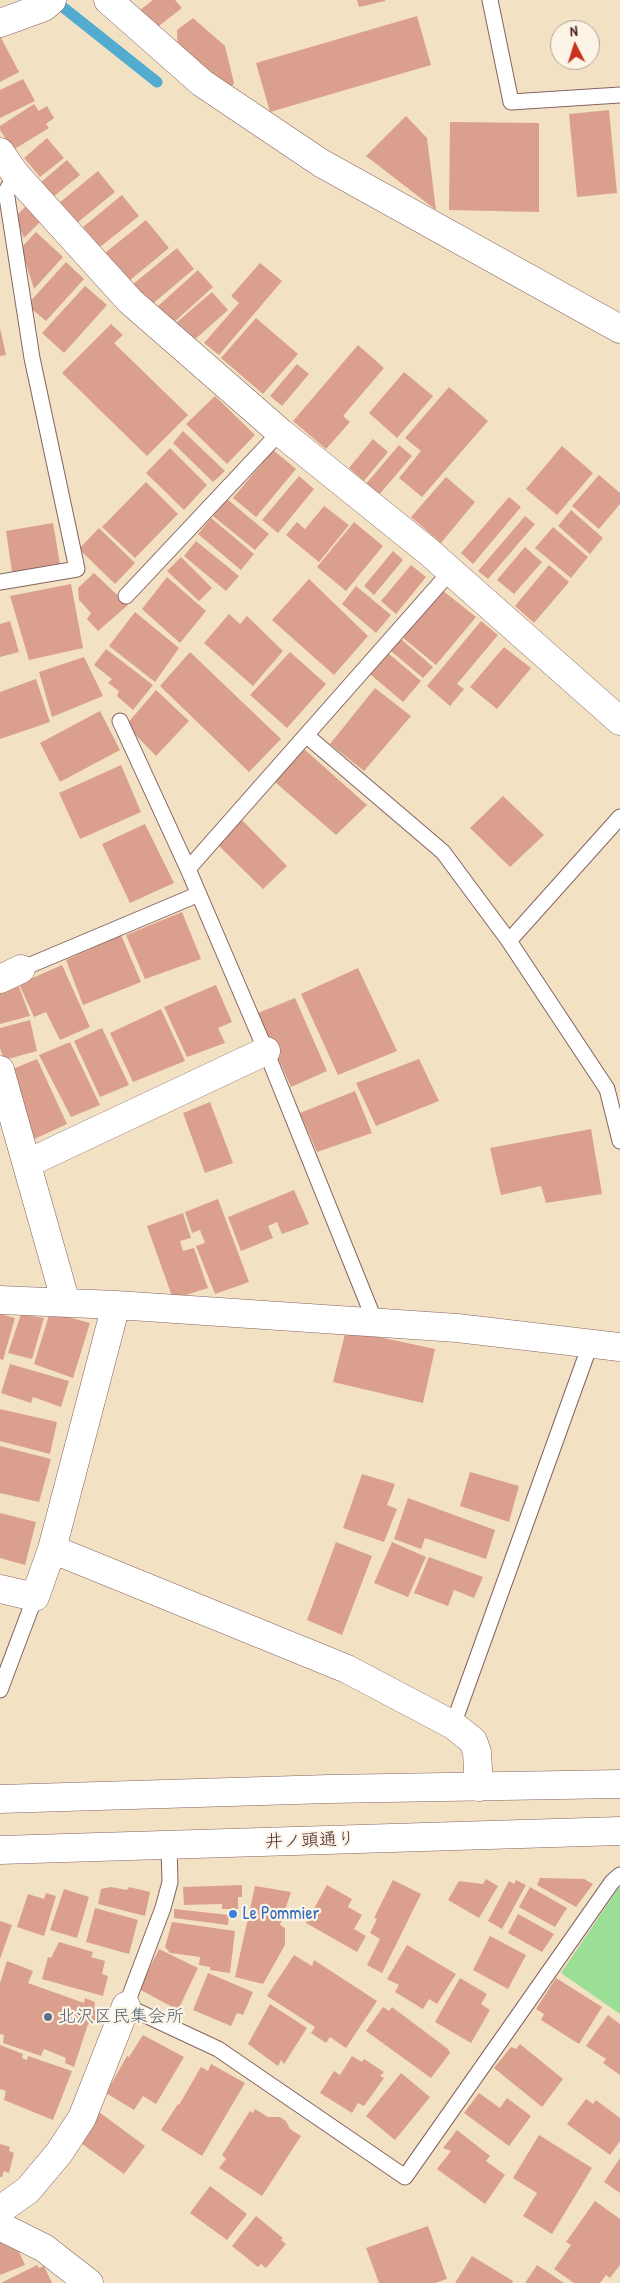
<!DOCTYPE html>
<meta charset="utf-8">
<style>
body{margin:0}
#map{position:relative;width:620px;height:2283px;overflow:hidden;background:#f3e1c4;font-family:"Patrick Hand",sans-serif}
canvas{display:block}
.north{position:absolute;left:550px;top:20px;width:50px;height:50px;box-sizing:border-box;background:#fcf5e5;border:1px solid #b59f9b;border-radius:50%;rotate:355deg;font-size:14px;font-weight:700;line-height:20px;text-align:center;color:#4a1f2b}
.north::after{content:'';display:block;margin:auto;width:18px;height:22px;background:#c8321e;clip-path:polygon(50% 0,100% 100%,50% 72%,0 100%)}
</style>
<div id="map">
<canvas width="620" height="2283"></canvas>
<div class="north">N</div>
</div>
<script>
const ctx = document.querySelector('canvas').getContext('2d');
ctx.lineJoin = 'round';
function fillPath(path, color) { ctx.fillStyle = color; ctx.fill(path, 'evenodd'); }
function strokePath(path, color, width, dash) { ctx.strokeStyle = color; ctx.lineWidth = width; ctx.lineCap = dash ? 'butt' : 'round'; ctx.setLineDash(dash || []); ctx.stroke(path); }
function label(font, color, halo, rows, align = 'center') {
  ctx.font = font + ' "Patrick Hand","Klee One",sans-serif'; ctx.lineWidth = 4.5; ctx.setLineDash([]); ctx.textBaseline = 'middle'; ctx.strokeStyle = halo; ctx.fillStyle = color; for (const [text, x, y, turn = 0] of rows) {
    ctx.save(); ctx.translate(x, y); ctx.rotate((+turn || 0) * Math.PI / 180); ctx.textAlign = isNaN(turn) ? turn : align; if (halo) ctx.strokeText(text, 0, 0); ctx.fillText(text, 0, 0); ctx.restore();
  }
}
const green = new Path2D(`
 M620,1886V2014L561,1973Z`);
const stream = new Path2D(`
 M54,0L157,82`);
const building = new Path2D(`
 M153,0H175L182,8L155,29L140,10Z
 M357,0H385V1L359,7Z
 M417,16L431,65L270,112L256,63Z
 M193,18L225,46L234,83L228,92L178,54L177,30Z
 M0,36L19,72L0,82Z
 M23,79L35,101L0,118V90Z
 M34,104L39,111L47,106L54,118L46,124L49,128L13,150L0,130V126Z
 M609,110L617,193L577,197L569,114Z
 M406,116L427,138L436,210L366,156Z
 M450,122L539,123V212L449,210Z
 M47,138L64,158L40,177L24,158Z
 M67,160L80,175L53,197L41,182Z
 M98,171L115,192L77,223L59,203Z
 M122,195L139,216L100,247L83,227Z
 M26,206L41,221L24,238L15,217Z
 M146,220L169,248L129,281L105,253Z
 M36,232L63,257L34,289L21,248Z
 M177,248L194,269L150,306L132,285Z
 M66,262L84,279L46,321L27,305Z
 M260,263L282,281L219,355L204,343L239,303L231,296Z
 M198,270L213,287L172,324L157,307Z
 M85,286L107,305L64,353L42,333Z
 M212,292L228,310L192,342L176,323Z
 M256,318L298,354L263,394L221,358Z
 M111,324L123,335L114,343L188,415L147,456L62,373Z
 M0,328L6,355L0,356Z
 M358,345L384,368L343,416L350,422L326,449L293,421Z
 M297,364L309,374L282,406L270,396Z
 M404,372L433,396L397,438L369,413Z
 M449,387L488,421L422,497L399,478L421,451L405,438Z
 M215,396L255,435L227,464L186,424Z
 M183,431L225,471L213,482L173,443Z
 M373,439L388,452L364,481L349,468Z
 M399,445L412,456L378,496L365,485Z
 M562,446L593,473L557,515L526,489Z
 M170,448L207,485L184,510L146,473Z
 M273,450L296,469L256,517L233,498Z
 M599,475L620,493V504L599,529L572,506Z
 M299,476L314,489L278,533L262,520Z
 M446,477L475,502L441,543L411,517Z
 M146,482L178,514L135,558L102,527Z
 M509,497L521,507L473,564L461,553Z
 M227,499L269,534L255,550L213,516Z
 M324,506L349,525L319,562L286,535L297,522L305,529Z
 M571,510L603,538L590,554L558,526Z
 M525,516L535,524L488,579L478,571Z
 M211,518L254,554L241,570L198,534Z
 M354,522L383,546L346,591L317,567Z
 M53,523L60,564L12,572L6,531Z
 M553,527L588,557L571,578L535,548Z
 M99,528L135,563L115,584L79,549Z
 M196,541L239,576L226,591L184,556Z
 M525,547L542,562L514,594L497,580Z
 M393,551L403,560L374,595L364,586Z
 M181,557L212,588L199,601L167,571Z
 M411,565L426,577L396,614L381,601Z
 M549,565L569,582L534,623L515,606Z
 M94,573L128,605L98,631L87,619L91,613L79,600L78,588Z
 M167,577L206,611L180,643L142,609Z
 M309,579L368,636L334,675L272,620Z
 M71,584L83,648L29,660L10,596Z
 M356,586L391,615L376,633L342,604Z
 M442,590L476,617L436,665L402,637Z
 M135,612L179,648L155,682L109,646Z
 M229,614L240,624L247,616L283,651L253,686L204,643Z
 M10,621L19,652L0,657V624Z
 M481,621L498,635L457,684L464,689L450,706L427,686Z
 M401,639L433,667L423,678L391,651Z
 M504,647L531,668L497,709L470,687Z
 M106,649L153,685L133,710L117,696L119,691L108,683L112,679L94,665Z
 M190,652L281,739L249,772L160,686Z
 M290,652L326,684L287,728L250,695Z
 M388,653L421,681L403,702L370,674Z
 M84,657L103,696L52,717L39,672Z
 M36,679L50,722L0,739V692Z
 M375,688L411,716L364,771L330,744Z
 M156,690L189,721L156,756L126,725Z
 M100,711L120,750L60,782L40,743Z
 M304,749L367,805L336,835L275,782Z
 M121,765L141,812L80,839L59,793Z
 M503,796L544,835L510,867L470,828Z
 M242,820L287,866L263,889L218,845Z
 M145,824L174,883L130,903L102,844Z
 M182,912L201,959L145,979L126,935Z
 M121,935L141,982L83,1005L66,960Z
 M62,965L90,1027L60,1040L46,1012L34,1017L19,984Z
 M358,968L397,1051L338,1075L301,994Z
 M16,979L30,1016L0,1024V985Z
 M216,985L232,1022L218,1028L225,1043L187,1057L164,1007Z
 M295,998L327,1071L291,1087L258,1013Z
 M161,1009L185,1061L133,1082L110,1033Z
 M30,1020L37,1051L4,1060L0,1048V1028Z
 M102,1028L129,1085L100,1097L74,1041Z
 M70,1042L100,1105L71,1117L39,1055Z
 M37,1059L67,1124L30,1141L8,1071Z
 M419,1059L439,1101L376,1126L356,1083Z
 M355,1091L372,1133L317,1152L300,1113Z
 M210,1102L233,1163L205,1173L183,1113Z
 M591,1129L602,1194L546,1203L541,1186L501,1195L490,1148Z
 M294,1190L309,1224L282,1234L277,1222L268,1226L273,1238L241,1251L228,1217Z
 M218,1199L249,1282L215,1294L196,1246L205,1243L200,1230L192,1233L185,1212Z
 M183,1213L191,1238L180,1241L183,1251L194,1248L208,1288L173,1299L147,1226Z
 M50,1312L90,1323L73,1378L34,1364Z
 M0,1314L15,1318L3,1360L0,1359Z
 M21,1314L44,1318L32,1359L8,1353Z
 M346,1330L435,1349L423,1403L333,1382Z
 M10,1364L69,1381L61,1407L33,1397L31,1403L1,1393Z
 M0,1409L57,1422L50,1454L0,1441Z
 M0,1446L51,1459L39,1502L0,1493Z
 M470,1472L519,1486L509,1522L460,1506Z
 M362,1474L395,1484L387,1505L397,1509L384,1542L343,1528Z
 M408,1498L495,1530L486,1559L425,1538L421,1549L394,1539Z
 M0,1513L36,1522L25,1565L0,1558Z
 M336,1542L372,1556L342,1635L307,1620Z
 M392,1542L426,1557L408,1597L374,1583Z
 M429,1557L483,1577L474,1598L454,1590L448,1606L414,1593Z
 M540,1878L584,1879L593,1884L576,1907L537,1885Z
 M486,1879L498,1886L479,1918L448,1900L459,1881L483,1884Z
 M393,1880L421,1894L382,1973L367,1965L380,1939L370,1933L377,1919L374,1918Z
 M516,1880L526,1885L502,1929L488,1921L509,1881L514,1884Z
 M242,1885V1897H238V1909H222V1904L184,1905L183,1887Z
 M327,1885L352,1899L348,1907L362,1915L354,1929L366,1936L357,1952L306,1923Z
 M255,1886L291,1892L280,1925L285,1928V1945L263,1984L235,1977Z
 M111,1887L127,1890L129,1887L150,1892L145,1916L98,1904L101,1889Z
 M530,1887L567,1908L555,1927L519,1907Z
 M64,1889L89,1897L77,1938L50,1930Z
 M46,1893L56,1896L44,1936L17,1927L28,1894L44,1899Z
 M95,1908L138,1920L129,1954L86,1942Z
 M174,1909L229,1915L228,1925L174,1918Z
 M518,1914L554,1934L542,1952L508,1933Z
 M0,1921L12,1925L0,1959Z
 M172,1922L235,1931L230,1973L210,1970V1967L199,1965L200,1957L170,1953L165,1947Z
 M490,1936L526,1955L508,1989L473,1970Z
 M59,1942L93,1952L91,1957L105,1961L102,1974L108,1976L103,1996L42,1979L48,1957L51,1958Z
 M407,1945L456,1974L437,2004L429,1999L423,2009L395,1992L399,1985L387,1979Z
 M159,1949L198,1968L178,2010L139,1989Z
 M294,1955L312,1966L314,1960L377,2001L346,2048L330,2037L326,2043L311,2033L315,2027L267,1996Z
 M7,1961L33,1971L28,1983L84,2003L85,1998L95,2002L94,2009L98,2011L93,2025L88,2024L74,2067L65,2063L66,2058L44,2049L41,2056L3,2043L4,2035L0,2034V1983Z
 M208,1973L253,1992L243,2015L237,2013L231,2026L193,2010Z
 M460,1978L487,1994L481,2004L490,2010L471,2043L435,2022Z
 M556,1978L602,2007L579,2044L541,2020L544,2014L536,2009Z
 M270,2004L307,2028L284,2064L281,2060L278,2066L248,2044Z
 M383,2007L389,2011L392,2007L448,2049L450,2053L431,2078L366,2031Z
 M608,2015L620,2024V2075L603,2063L606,2059L586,2046Z
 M143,2035L184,2057L156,2104L143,2096L134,2110L106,2093L127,2056L129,2057Z
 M520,2044L563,2079L542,2107L494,2068L511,2047L516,2049Z
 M0,2045L23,2054L22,2058L27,2060L28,2056L72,2071L53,2120L4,2100L6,2091L0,2089Z
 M352,2056L362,2062L364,2059L384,2072L380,2076L384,2078L364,2106L358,2103L352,2113L320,2093L334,2071L340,2075Z
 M211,2064L245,2083L202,2156L161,2130L178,2104L179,2105L201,2067L208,2071Z
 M401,2073L430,2097L395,2140L366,2116Z
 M479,2093L500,2108L507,2098L531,2116L509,2146L464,2113Z
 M586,2099L593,2104L596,2100L620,2118V2141L610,2155L567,2124Z
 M255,2109L268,2117H280L286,2121L290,2129L301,2136L262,2196L219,2168L226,2159L222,2155L250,2111L253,2113Z
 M99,2112L145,2146L124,2174L78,2141Z
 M457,2130L490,2156L486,2161L505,2175L485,2204L437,2169L451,2151L443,2148Z
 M539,2135L592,2168L552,2234L523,2216L537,2193L513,2178Z
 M0,2144L10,2147L9,2151L14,2153L9,2173L4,2171L2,2177H0Z
 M620,2158V2193L604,2182Z
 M210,2186L247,2214L227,2240L190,2213Z
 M595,2201L620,2219V2265L610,2278L606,2275L600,2283H574L554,2269L571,2245L566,2242Z
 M256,2216L283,2238L281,2240L286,2244L266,2268L261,2264L258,2267L232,2246Z
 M428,2226L447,2279L435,2283H379L366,2248Z
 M0,2238L16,2245L25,2265L0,2275Z
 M472,2256L513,2281L512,2283H455Z
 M37,2265L39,2268L44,2266L52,2283H1Z
 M537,2265L564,2283H525Z`);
const lane = new Path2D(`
 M490,0L511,102L620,95
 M0,582L77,569L32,358L6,191L16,175
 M126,596L280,432
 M120,721L188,869L266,1051L376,1324
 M307,736L443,852L509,941L607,1089L620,1141
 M188,869L450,572
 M509,941L620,817
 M21,969L199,894
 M0,1690L35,1597
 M453,1725L590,1345
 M169,1846L170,1882L163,1908L126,2006L218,2049L405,2177L612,1882L620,1875`);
const street = new Path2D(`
 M108,0L202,83L321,163L620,329
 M0,23L44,7L52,0
 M0,152L16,175L130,301L280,432L429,552L620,721
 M0,979L21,969
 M0,1070L66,1303
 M28,1163L266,1051
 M0,1300L116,1305L457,1328L620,1347
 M52,1549L347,1669L453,1725L473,1741L477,1752L479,1787
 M0,1589L35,1597L52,1549L116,1305
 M0,2210L28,2190L59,2153L82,2118L126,2006
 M0,2226L44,2248L89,2283`);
const secondary = new Path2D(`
 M0,1799L329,1789L620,1784
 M0,1850L620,1831`);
const markers = [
 [233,1914,5,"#3f7fe0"],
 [48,2017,5,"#5c6f8a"]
];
const streetNames = [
 ["井ノ頭通り",310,1841,-2]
];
const shopNames = [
 ["Le Pommier",243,1914]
];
const serviceNames = [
 ["北沢区民集会所",58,2017]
];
fillPath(green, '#9bdf96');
strokePath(stream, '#51accf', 11);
fillPath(building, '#daa08d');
strokePath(lane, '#856361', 17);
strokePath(street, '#856361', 29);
strokePath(secondary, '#856361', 29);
strokePath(lane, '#fff', 15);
strokePath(street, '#fff', 28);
strokePath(secondary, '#fff', 28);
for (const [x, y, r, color] of markers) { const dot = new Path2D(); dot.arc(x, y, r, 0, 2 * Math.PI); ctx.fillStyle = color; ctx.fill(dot); strokePath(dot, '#fcf5e5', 2); }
label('18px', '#4a1f2b', '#fcf5e5', streetNames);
label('18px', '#366cbe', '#fcf5e5', shopNames, 'left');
label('18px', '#4e5e75', '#fcf5e5', serviceNames, 'left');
</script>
